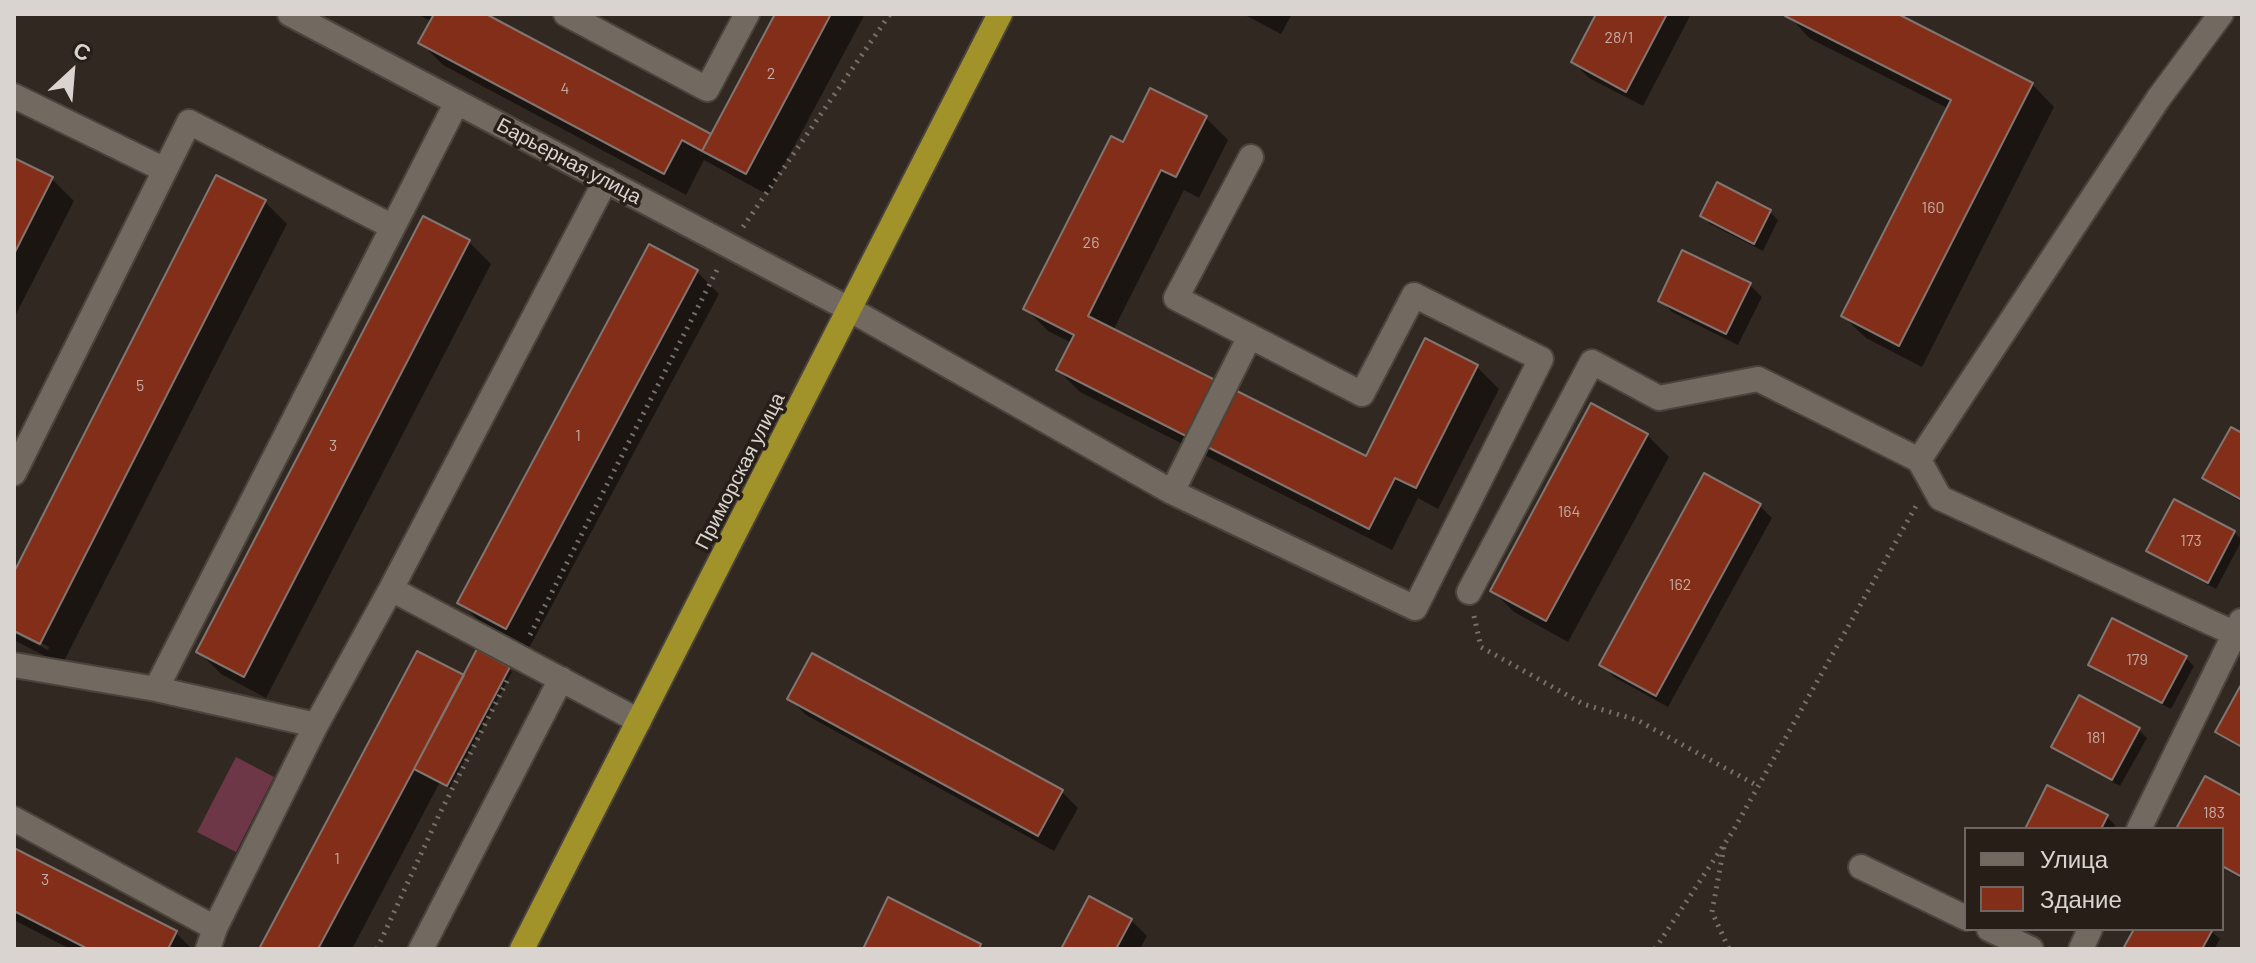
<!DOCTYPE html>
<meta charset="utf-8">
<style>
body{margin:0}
#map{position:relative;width:2256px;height:963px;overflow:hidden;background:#312921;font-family:Barlow,sans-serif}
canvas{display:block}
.frame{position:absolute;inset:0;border:16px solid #d9d4cf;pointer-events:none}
.legend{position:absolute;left:1964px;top:827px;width:260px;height:104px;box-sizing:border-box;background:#271f17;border:2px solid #6e6761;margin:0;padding:10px 14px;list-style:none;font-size:24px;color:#d9d4cf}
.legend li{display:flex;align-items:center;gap:16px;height:40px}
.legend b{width:40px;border:2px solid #6e6761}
.north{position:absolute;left:32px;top:32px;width:80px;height:80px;-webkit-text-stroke:6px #271f17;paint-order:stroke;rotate:26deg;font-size:22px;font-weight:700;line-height:32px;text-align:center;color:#d9d4cf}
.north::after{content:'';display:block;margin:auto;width:28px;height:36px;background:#d9d4cf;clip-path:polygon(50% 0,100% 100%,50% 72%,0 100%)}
</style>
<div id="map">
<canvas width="2256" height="963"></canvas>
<div class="frame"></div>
<ul class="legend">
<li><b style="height:10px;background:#726960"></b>Улица</li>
<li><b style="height:22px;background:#832e18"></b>Здание</li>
</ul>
<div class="north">С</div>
</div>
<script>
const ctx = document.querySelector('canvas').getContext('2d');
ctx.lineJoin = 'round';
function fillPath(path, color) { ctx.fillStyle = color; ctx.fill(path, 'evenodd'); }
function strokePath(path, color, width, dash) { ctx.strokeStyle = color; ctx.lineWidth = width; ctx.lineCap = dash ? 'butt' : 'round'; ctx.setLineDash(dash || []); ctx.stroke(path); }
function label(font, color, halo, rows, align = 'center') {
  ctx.font = font + ' Barlow,sans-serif'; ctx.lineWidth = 7; ctx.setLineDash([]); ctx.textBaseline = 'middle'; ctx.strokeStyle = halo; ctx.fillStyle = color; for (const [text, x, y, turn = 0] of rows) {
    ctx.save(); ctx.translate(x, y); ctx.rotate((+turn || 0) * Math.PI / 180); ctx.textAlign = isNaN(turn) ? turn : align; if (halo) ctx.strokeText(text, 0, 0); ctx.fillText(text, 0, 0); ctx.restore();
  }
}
const green = new Path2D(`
 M236,757L274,777L236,852L197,832Z`);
const shadow = new Path2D(`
 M417,14H482L712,137L778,14H865L768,195L704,160L686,195L443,65L421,43L432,22Z
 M1243,14H1292L1281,34Z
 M1598,14H1691L1643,106L1589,78L1573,62Z
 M1788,14H1893L2032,84L2054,107L1922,367L1866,338L1843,316L1949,109L1809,38Z
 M1206,118L1228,140L1199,198L1184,190L1113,331L1366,459L1477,367L1499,389L1438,509L1418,498L1392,550L1080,392L1058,370L1072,343L1048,331L1026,309L1124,144Z
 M14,160L52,179L74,201L14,318Z
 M1718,185L1770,212L1778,220L1763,251L1710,224L1702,216Z
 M265,202L287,224L62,665L14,640V576ZM16,630L49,647L48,650L16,634Z
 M424,218L469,242L491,264L266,698L221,674L199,652Z
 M697,272L719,294L528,650L482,624L460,602Z
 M1750,285L1762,297L1738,345L1672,312L1660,300Z
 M1647,435L1669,457L1568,642L1514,612L1492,590Z
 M2242,435V502L2213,486L2205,478Z
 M1760,506L1772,518L1668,707L1614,677L1602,665Z
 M2234,532L2242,540L2216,589L2157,558L2149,550Z
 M813,656L1062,792L1078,808L1054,851L806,715L790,699Z
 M2186,658L2194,666L2171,709L2098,672L2090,664Z
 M508,668L512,672L450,788L440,782L352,949H262L463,676Z
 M2080,698L2139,730L2147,738L2120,786L2061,754L2053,746Z
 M2242,798V879L2222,868V829H2179Z
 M2107,817L2115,825L2113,829H2028Z
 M14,850L176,933L192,949H70L14,920Z
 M1131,920L1147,936L1140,949H1063Z
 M2136,929H2209L2220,939L2214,949H2129Z`);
const building = new Path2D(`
 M434,14H486L711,134L702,151L682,140L664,174L418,43Z
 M775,14H831L746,174L702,151Z
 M1596,14H1667L1626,92L1571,62Z
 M1786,14H1898L2033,83L1899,346L1841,316L1951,100L1785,16Z
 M1150,88L1207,116L1176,177L1161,170L1088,316L1366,456L1425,338L1478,365L1416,488L1395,478L1369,529L1056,370L1074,335L1023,309L1111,136L1123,142Z
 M14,158L53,177L14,254Z
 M216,175L266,200L40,644L14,631V572Z
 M1717,182L1771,210L1754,244L1700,216Z
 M423,216L470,240L244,677L196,652Z
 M649,244L698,270L506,629L457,603Z
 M1682,250L1751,283L1726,334L1658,301Z
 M1591,403L1648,434L1546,621L1490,591Z
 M2231,427L2242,433V500L2202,478Z
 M1704,473L1761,504L1656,696L1599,665Z
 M2174,499L2235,531L2208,583L2146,551Z
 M2112,618L2187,656L2162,703L2088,665Z
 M477,649L510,667L447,786L414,769Z
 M417,651L464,675L414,769L318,949H259Z
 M812,653L1063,790L1038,836L787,699Z
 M2242,683V747L2215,732Z
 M2079,695L2140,728L2112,780L2051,747Z
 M2205,776L2242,796V877L2222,866V829H2176Z
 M2047,785L2108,815L2101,829H2025Z
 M14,848L177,931L168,949H88L14,911Z
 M1089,896L1132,919L1116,949H1061Z
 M888,897L981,944L979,949H863Z
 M2134,929H2213L2202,949H2128L2124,947Z`);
const path = new Path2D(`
 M743,227L890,14
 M1474,616L1481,647L1583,704L1637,720L1758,786
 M530,635L719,266
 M1724,847L1712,912L1729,949
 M377,949L439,815L508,679
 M1655,949L1733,831L1916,506`);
const minor = new Path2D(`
 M290,14L849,309L1172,492L1250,336
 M566,14L707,89L747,14
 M14,96L165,170
 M1919,460L2158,99L2221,14
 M14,473L189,122L393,227
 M1172,492L1415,608L1541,359L1414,295L1362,394L1176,298L1251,157
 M391,589L639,721
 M1469,592L1592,362L1659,398L1758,379L1919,460L1940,498L2242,637
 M14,665L156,689L316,725
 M156,689L457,102
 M14,819L215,928
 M2139,829L2241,621
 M1861,867L1966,918
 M1989,929L2031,949
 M208,949L215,928L316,725L391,589L606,180
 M421,949L561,679
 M2081,949L2090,929`);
const highway = new Path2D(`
 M522,949L1000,14`);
const numberNames = [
 ["28/1",1619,38],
 ["2",771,74],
 ["4",565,89],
 ["160",1933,208],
 ["26",1091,243],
 ["5",140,386],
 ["1",578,436],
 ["3",333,446],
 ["164",1569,512],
 ["173",2191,541],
 ["162",1680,585],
 ["179",2137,660],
 ["181",2096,738],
 ["183",2214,813],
 ["1",337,859],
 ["3",45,880]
];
const streetNames = [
 ["Барьерная улица",569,161,28],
 ["Приморская улица",740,471,-63]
];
fillPath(green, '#6e3747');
fillPath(shadow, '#0007');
fillPath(building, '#832e18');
strokePath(building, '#827470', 2);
strokePath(minor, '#4a443d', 28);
strokePath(highway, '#4a443d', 28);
strokePath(path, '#77706a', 5, [2, 6]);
strokePath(minor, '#726960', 24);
strokePath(highway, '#a19329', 24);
label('16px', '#c4aaa1', null, numberNames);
label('20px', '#d9d4cf', '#271f17', streetNames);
</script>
